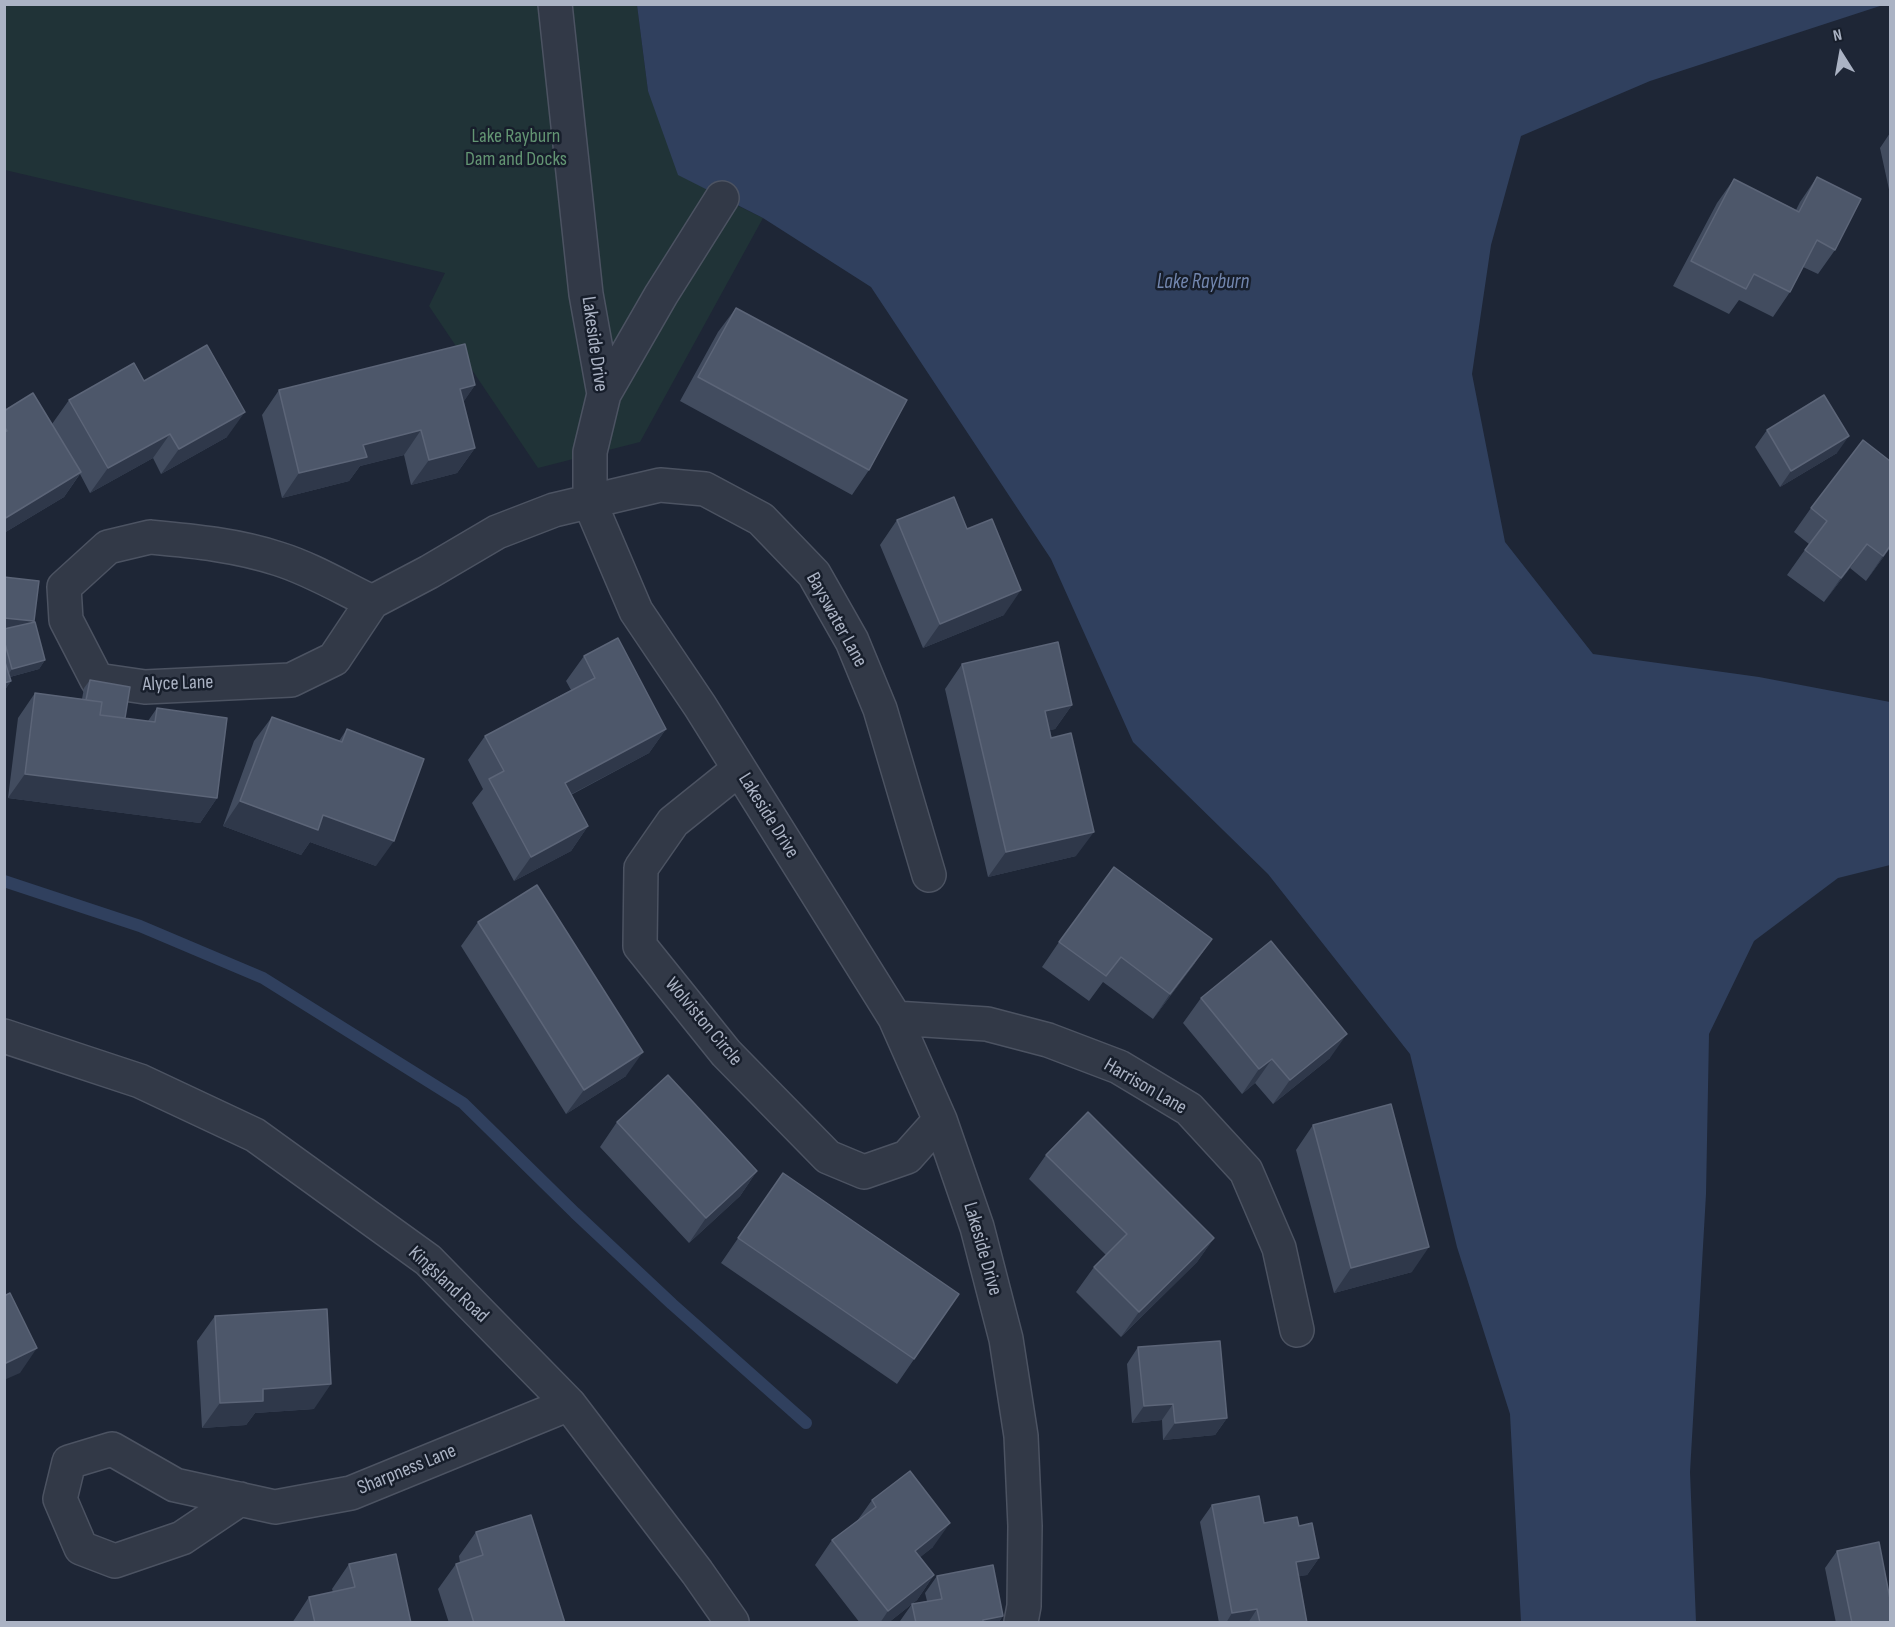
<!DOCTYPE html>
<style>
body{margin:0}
#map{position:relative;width:1895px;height:1627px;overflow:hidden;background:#1e2636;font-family:"Sofia Sans Condensed",sans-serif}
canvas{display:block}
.frame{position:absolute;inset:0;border:6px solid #abb3c4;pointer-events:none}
.north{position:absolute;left:1811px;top:24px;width:60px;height:60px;-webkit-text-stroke:4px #171e2b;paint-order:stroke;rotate:349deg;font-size:16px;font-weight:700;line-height:24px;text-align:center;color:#abb3c4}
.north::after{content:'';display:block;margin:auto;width:21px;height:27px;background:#abb3c4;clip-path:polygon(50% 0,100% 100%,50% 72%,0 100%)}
</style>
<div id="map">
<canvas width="1895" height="1627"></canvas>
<div class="frame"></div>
<div class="north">N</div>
</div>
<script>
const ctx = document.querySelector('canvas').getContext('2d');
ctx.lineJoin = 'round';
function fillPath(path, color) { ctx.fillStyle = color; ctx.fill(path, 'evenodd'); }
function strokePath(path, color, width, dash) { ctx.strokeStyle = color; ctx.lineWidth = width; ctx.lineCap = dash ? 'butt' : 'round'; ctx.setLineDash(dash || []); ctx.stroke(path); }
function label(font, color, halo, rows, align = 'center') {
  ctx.font = font + ' "Sofia Sans Condensed",sans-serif'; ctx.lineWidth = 5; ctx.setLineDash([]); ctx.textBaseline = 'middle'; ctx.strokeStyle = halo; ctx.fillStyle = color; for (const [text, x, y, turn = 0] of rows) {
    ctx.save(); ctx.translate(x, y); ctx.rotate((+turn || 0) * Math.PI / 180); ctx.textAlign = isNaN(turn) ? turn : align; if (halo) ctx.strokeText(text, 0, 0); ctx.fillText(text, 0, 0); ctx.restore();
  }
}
const green = new Path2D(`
 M5,5H637L648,91L722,198L763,218L640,442L538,468L429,306L445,273L5,170Z`);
const water = new Path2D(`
 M637,5H1883L1650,81L1521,136L1491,245L1472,374L1505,542L1593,654L1759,677L1890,702V865L1838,878L1754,941L1709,1034L1706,1194L1690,1472L1696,1622H1521L1510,1414L1457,1247L1410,1054L1268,874L1133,742L1051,559L871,287L763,218L678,175L648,91Z`);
const stream = new Path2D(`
 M4,881L140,926L263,978L463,1103L575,1213L672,1304L806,1423`);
const minor = new Path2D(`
 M555,4L586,294L604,394L590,452V503L636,611L700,706L895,1018L940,1120L977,1227L1006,1339L1021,1436L1025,1526L1024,1606L1021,1622
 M604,394L661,295L722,198
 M150,537C193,541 237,545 279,559C311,569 341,587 372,602L334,659L291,680L145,687L97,680L66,620L64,587L108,547Z
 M372,602L429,572L497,532L554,510L660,485L705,489L761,519L814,574L852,641L880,709L929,875
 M739,769L673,822L641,868L640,946L726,1053L828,1157L864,1172L907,1157L940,1120
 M895,1018L987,1024L1048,1040L1119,1067L1189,1109L1246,1171L1279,1248L1297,1330
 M4,1036L140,1081L255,1135L428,1260L569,1404L697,1572L732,1622
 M240,1499L182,1538L115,1561L81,1548L60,1499L69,1462L112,1449L175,1485L275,1507L351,1493L569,1404`);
const wall = new Path2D(`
 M1890,133V194L1880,148Z
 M1817,177L1835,250L1818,274L1803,267L1790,292L1773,317L1739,300L1729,314L1673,286L1717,203L1734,179L1796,210L1800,202Z
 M736,308L869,470L852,495L680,401L718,332Z
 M144,381L227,437L161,474L153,458L90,493L80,474L64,497L4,533V411L52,424L69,400Z
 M475,385L463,402L475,448L457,473L411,485L404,455L360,466L349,481L282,498L262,415L279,390Z
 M1767,430L1837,453L1780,487L1755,447Z
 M1811,508L1890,548L1866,581L1850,568L1824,602L1787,575L1809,544L1794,532Z
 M897,520L967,529L1004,615L923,648L880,545Z
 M4,577L34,621L45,660L39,669L10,677L11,681L4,691V629L11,628L4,627Z
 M584,656L666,729L649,753L571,795L588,826L571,851L514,881L472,803L483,789L468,760L485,736L571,690L566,681Z
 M962,664L1072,705L1055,729L1050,730L1076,856L988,877L945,689Z
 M90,680L125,718L148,721L157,708L217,798L200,823L8,798L18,718L35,693L82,699L84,688Z
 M272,717L339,741L347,729L376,866L310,842L301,855L223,826L254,741Z
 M478,922L626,1076L566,1114L461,946Z
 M1059,942L1195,963L1153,1019L1103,982L1089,1001L1042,967Z
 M1201,998L1330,1058L1273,1104L1255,1083L1242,1094L1183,1023Z
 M617,1122L757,1171L740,1196L689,1243L600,1147Z
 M1313,1125L1412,1272L1334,1293L1296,1150Z
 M1046,1155L1214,1238L1197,1262L1121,1337L1076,1292L1094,1267L1106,1255L1029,1179Z
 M783,1173L959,1294L897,1384L721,1263Z
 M215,1316L314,1409L255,1413L246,1425L202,1428L197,1341Z
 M1138,1347L1227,1418L1215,1435L1163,1440L1162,1420L1132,1423L1127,1364Z
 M872,1500L933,1547L920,1557L934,1575L917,1600L888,1623H860L815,1565L832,1540L857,1521Z
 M1212,1505L1264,1523L1299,1526L1319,1558L1307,1575L1299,1576L1307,1623H1219L1200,1522Z
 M476,1532L565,1623H449L438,1589L456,1564L460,1563L459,1556Z
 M1837,1551L1890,1623H1836L1825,1568Z
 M349,1564L411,1623H292L309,1597L333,1592L332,1589Z
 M937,1576L1003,1616L998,1623H901L900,1621L912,1604L927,1601L925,1593Z`);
const shadedWall = new Path2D(`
 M475,385L458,410L460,389Z
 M245,412L227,437L161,474L179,449Z
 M421,430L404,455L360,466L349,481L282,498L299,473L363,445Z
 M170,434L153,458L90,493L108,468Z
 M1849,436L1837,453L1780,487L1791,471Z
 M475,448L457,473L411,485L429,460Z
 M81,472L64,497L4,533V519Z
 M1867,544L1850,568L1824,602L1841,578Z
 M1890,546V548L1866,581L1883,556Z
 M1021,590L1004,615L923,648L940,624Z
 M4,618L34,621L28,630L4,627Z
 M45,660L39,669L6,678L12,669Z
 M11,681L4,691V683Z
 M1072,705L1055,729L1028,736L1045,711Z
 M666,729L649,753L547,807L565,783Z
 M25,774L217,798L200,823L8,798Z
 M240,801L323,815L394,841L376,866L310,842L301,855L223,826Z
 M588,826L571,851L514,881L531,857Z
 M1094,832L1076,856L988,877L1006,852Z
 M1212,939L1195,963L1153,1019L1170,994Z
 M1347,1034L1330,1058L1273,1104L1290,1080Z
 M643,1052L626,1076L566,1114L584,1090Z
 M1272,1059L1255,1083L1242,1094L1259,1069Z
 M757,1171L740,1196L689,1243L706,1218Z
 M1214,1238L1197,1262L1121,1337L1139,1312Z
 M1429,1247L1412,1272L1334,1293L1351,1268Z
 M37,1348L20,1373L4,1380V1364Z
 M331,1384L314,1409L255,1413L246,1425L202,1428L220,1403L263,1389Z
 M1173,1404L1162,1420L1132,1423L1144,1406Z
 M1227,1418L1215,1435L1163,1440L1175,1423Z
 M950,1523L933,1547L898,1575L915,1551Z
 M1319,1558L1307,1575L1284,1579L1296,1562Z
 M934,1575L917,1600L888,1623H880L888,1611Z
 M1257,1609L1248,1623H1226L1232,1613Z
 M1003,1616L998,1623H981L983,1620Z`);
const building = new Path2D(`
 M1817,177L1861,199L1835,250L1817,240L1790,292L1754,274L1746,289L1691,261L1734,179L1799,212Z
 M736,308L907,400L869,470L698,377Z
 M465,344L475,385L460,389L475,448L429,460L421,430L363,445L367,457L299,473L279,390Z
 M207,345L245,412L179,449L170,434L108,468L69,400L134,363L144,381Z
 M33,393L81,472L4,519V432L7,431L4,426V411Z
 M1824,395L1849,436L1791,471L1767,430Z
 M1863,440L1890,461V546L1883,556L1867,544L1841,578L1805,550L1827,521L1811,508Z
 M954,497L967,529L992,519L1021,590L940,624L897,520Z
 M4,577L39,581L34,621L4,618Z
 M35,622L45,660L12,669L4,640V629Z
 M618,638L666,729L565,783L588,826L531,857L489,779L504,771L485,736L595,678L584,656Z
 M1058,642L1072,705L1045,711L1051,738L1071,733L1094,832L1006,852L962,664Z
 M4,659L11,681L4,683Z
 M90,680L130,687L125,718L100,715L102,702L86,700Z
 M35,693L102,702L100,715L155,722L157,708L227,718L217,798L25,774Z
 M272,717L342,742L347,729L424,759L394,841L323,815L318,830L240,801Z
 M1114,867L1212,939L1170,994L1121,957L1106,976L1059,942Z
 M537,885L643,1052L584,1090L478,922Z
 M1271,941L1347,1034L1290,1080L1272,1059L1259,1069L1201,998Z
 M668,1075L757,1171L706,1218L617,1122Z
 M1391,1104L1429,1247L1351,1268L1313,1125Z
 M1088,1112L1214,1238L1139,1312L1094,1267L1127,1234L1046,1155Z
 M783,1173L959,1294L914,1359L738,1238Z
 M10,1293L37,1348L4,1364V1296Z
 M327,1309L331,1384L263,1389V1401L220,1403L215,1316Z
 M1220,1341L1227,1418L1175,1423L1173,1404L1144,1406L1138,1347Z
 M910,1471L950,1523L915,1551L934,1575L888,1611L832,1540L876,1507L872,1500Z
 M1259,1496L1264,1523L1297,1517L1299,1526L1312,1523L1319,1558L1296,1562L1307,1623H1260L1257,1609L1232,1613L1212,1505Z
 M531,1515L565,1623H474L456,1564L483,1555L476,1532Z
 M1879,1542L1890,1599V1623H1852L1837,1551Z
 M396,1554L411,1623H315L309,1597L355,1587L349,1564Z
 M993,1565L1003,1616L983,1620V1623H916L912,1604L942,1599L937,1576Z`);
const parkNames = [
 ["Lake Rayburn",516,137],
 ["Dam and Docks",516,160]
];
const streetNames = [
 ["Lakeside Drive",594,344,82],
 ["Bayswater Lane",836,620,61],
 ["Alyce Lane",178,684,-2],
 ["Lakeside Drive",768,816,58],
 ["Wolviston Circle",703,1022,50],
 ["Harrison Lane",1145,1087,30],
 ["Lakeside Drive",982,1249,74],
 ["Kingsland Road",448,1285,43],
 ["Sharpness Lane",407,1470,-22]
];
const waterNames = [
 ["Lake Rayburn",1203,283]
];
fillPath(green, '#203337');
fillPath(water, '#30405e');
strokePath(stream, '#30405e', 12);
strokePath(minor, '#4c5362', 36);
strokePath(minor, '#323947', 33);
fillPath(wall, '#424c5f');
fillPath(shadedWall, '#2f384a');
fillPath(building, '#4d576a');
strokePath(building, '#5c6578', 1.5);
label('20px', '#639573', '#171e2b', parkNames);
label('20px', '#abb3c4', '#171e2b', streetNames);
label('italic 21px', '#7286ae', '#171e2b', waterNames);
</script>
